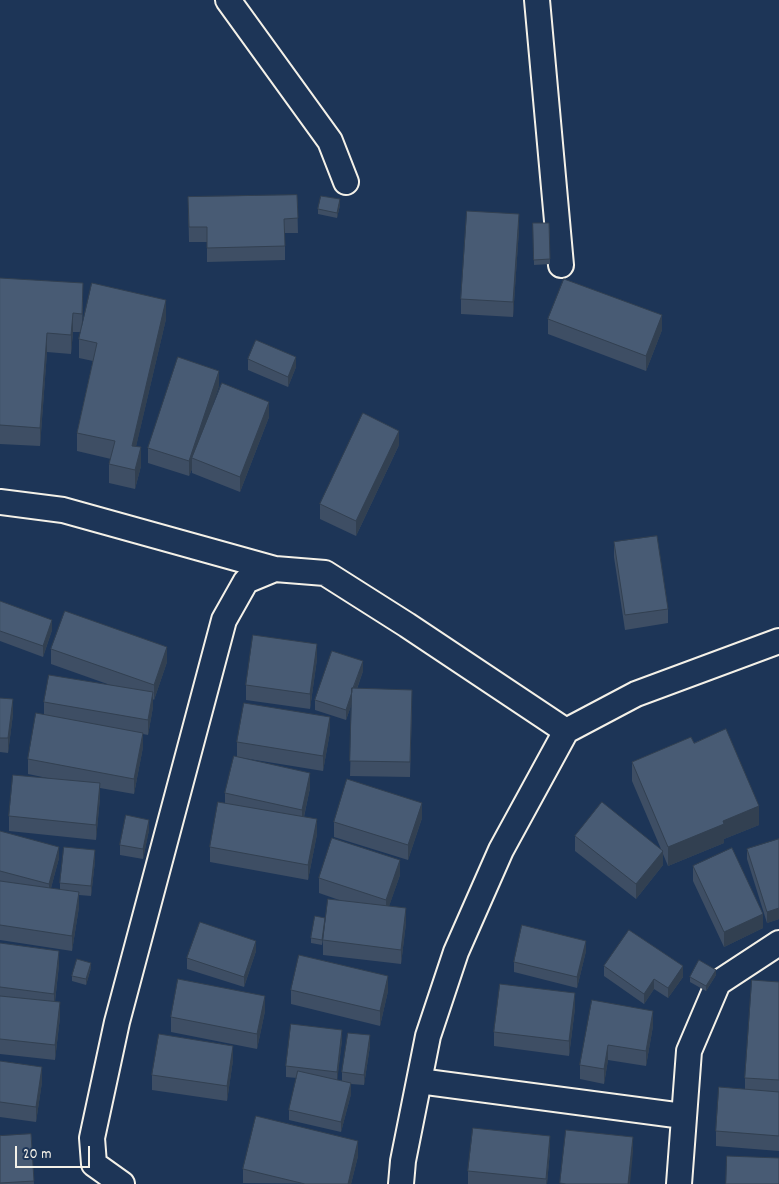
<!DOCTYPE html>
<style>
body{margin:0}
#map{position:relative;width:779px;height:1184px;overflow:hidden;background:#1d3557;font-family:Dekko,sans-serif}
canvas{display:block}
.scale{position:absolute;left:15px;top:1146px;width:75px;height:22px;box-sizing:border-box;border:2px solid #f4f1e8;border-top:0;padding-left:6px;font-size:15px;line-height:18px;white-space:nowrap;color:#f4f1e8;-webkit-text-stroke:4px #1d3557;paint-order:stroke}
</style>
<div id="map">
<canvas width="779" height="1184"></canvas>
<div class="scale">20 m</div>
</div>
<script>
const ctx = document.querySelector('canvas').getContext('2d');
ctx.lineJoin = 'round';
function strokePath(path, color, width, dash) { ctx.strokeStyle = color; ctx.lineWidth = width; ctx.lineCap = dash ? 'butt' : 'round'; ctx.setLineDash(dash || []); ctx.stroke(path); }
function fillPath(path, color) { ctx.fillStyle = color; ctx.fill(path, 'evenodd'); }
const street = new Path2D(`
 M228,0L330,141L346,182
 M537,0L561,265
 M0,502L63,510L275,569
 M419,1081L683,1116
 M122,1184L94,1164L92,1138L117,1022L224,620L246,581L275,569L325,573L407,625L566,731
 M401,1184L403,1161L428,1036L456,952L501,850L566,731L636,694L779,641
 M679,1184L689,1051L718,983L779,943`);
const wall = new Path2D(`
 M297,195L298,233H285V260L207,262V242H189L188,197Z
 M340,205L337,218L318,214V209Z
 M533,223H549L550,264L534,265Z
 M519,229L513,317L461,314V299Z
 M0,278L83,302L82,329L166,319L136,446L141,466L135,489L109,483V464L111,459L77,451V433L93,361L79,358V339L81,332H73L71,354L47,352L40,446L0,444Z
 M548,319L662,330L646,371L548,334Z
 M248,359L296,367L288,387L248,370Z
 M219,386L212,406L269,417L240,492L192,473V469L189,476L148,463V448Z
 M399,445L356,536L320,519V504Z
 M614,542L668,609V623L625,630L614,557Z
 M0,601L52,630L43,657L0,641Z
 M51,649L167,662L154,700L153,699V707L148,735L143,734V747L134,794L100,788V798L96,840L9,831V816L52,779L28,774V759L44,714V702L113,686L51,664Z
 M317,659L310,709L246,700V685Z
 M363,671L357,689L412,705L410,777L350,776L352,703L346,720L315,710V700Z
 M0,698L13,714L8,753L0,752Z
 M330,732L323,771L237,757V742Z
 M694,743L759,825L724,839V843L668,866L663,854V865L636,899L575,851V836L661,849L632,781V762Z
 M310,788L304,817L317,834L308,880L210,862V847L225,803V793Z
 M422,818L408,860L334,837V822Z
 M149,830L143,859L120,855V845Z
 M0,831L59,858L51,888L60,890V883L95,861L91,896L79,895V907L72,951L0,940Z
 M779,840V919L767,923L747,859V849Z
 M693,866L763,928L724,947L693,881Z
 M400,875L389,906L406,923L401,964L323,955V940L342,901L319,893V878Z
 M325,923L322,945L311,943V938Z
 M0,943L59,965L55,1002L60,1017L55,1060L0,1054Z
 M256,951L244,987L187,969V958Z
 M586,951L577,988L514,972V962Z
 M604,966L683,977L668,998L654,989L644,1004L604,976Z
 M91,968L86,985L72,981V976Z
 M716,975L706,991L690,982V977Z
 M779,982V1151L716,1146V1131L745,1089V1078Z
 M291,990L388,991L380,1026L291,1004Z
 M575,1008L569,1056L494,1046V1032Z
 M265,1011L257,1049L171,1032V1017Z
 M653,1011V1026L646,1066L608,1060L604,1084L580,1079V1065Z
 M342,1040L337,1080L342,1081V1072L370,1046L364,1085L351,1084V1094L341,1132L289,1120V1110L297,1078L286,1077V1066Z
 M233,1060L227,1101L152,1090V1075Z
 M0,1061L42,1082L36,1122L0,1117Z
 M31,1134L34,1184H0V1136Z
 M550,1151L547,1184H468V1171Z
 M358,1156L351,1184L243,1183V1169Z`);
const shadedWall = new Path2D(`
 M340,199V205L337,218V213Z
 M519,214V229L513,317V302Z
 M83,283V302L82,332V314Z
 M166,300V319L132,464V446Z
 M73,313V332L71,354V335Z
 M662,315V330L646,371V356Z
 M47,333V352L40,446V428Z
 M296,357V367L288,387V377Z
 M219,371V386L195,459L192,458V469L189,476V461Z
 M269,402V417L240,492V477Z
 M399,431V445L356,536V521Z
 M141,447V466L135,489V470Z
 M52,620V630L43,657V646Z
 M317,644V659L310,709V694Z
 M167,647V662L154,700V685Z
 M363,661V671L346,720V710Z
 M153,692V707L148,735V720Z
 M13,699V714L8,753V738Z
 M330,717V732L323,771V756Z
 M143,733V747L134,794V779Z
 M310,773V788L302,825V810Z
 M100,783V798L96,840V825Z
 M422,803V818L408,860V845Z
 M759,806V825L724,839V843L668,866V847L723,821Z
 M317,819V834L308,880V865Z
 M149,820V830L143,859V849Z
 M59,847V858L49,895V884Z
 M95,850V861L91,896V886Z
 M663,851V865L636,899V884Z
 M400,860V875L386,915V900Z
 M79,892V907L72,951V936Z
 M406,908V923L401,964V950Z
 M779,908V919L767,923V912Z
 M763,914V928L724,947V932Z
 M325,918V923L322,945V940Z
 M256,941V951L244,987V977Z
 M586,941V951L577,988V977Z
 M59,951V965L54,1009V994Z
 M91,963V968L86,985V979Z
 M683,966V977L668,998V988Z
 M716,970V975L706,991V986Z
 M388,976V991L380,1026V1011Z
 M654,979V989L644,1004V994Z
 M575,993V1008L569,1056V1041Z
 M265,996V1011L257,1049V1034Z
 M60,1002V1017L55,1060V1045Z
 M653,1011V1026L646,1066V1051Z
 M342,1030V1040L337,1083V1072Z
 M370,1035V1046L364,1085V1075Z
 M608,1045V1060L604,1084V1069Z
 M233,1046V1060L227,1101V1086Z
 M42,1067V1082L36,1122V1107Z
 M351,1083V1094L341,1132V1122Z
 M550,1136V1151L547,1184H546Z
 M633,1137V1152L630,1184H628Z
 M358,1141V1156L351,1184H348Z`);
const building = new Path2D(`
 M297,195L298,218L284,219L285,246L207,248V227H189L188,197Z
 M321,196L340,199L337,213L318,209Z
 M467,211L519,214L513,302L461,299Z
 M533,223H549L550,259L534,260Z
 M0,278L83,283L82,314L73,313L71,335L47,333L40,428L0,425Z
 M564,279L662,315L646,356L548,319Z
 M92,283L166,300L132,446L141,447L135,470L109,464L115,441L77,433L97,343L79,339Z
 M256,340L296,357L288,377L248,359Z
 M178,357L219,371L189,461L148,448Z
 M222,383L269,402L240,477L192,458Z
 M363,413L399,431L356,521L320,504Z
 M657,536L668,609L625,615L614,542Z
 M0,601L52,620L43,646L0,631Z
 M65,611L167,647L154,685L51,649Z
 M253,635L317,644L310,694L246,685Z
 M332,651L363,661L353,688H352V692L346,710L315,700Z
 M49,675L153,692L148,720L44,702Z
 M352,688L412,690L410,762L350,761Z
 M0,698L13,699L8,738H0Z
 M244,703L330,717L323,756L237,742Z
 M36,713L143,733L134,779L28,759Z
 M726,729L759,806L723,821L724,824L668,847L632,762L691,737L694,743Z
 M234,756L310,773L302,810L225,793Z
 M13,775L100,783L96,825L9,816Z
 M347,779L422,803L408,845L334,822Z
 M218,802L317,819L308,865L210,847Z
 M602,802L663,851L636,884L575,836Z
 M126,815L149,820L143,849L120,845Z
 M0,831L59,847L49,884L0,871Z
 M332,838L400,860L386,900L319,878Z
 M779,839V908L767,912L747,849Z
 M64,847L95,850L91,886L60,883Z
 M732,848L763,914L724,932L693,866Z
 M0,881L79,892L72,936L0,925Z
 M328,899L406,908L401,950L323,940Z
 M315,916L325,918L322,940L311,938Z
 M200,922L256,941L244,977L187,958Z
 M522,925L586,941L577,977L514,962Z
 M629,930L683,966L668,988L654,979L644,994L604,966Z
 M0,943L59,951L54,994L0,987Z
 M299,955L388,976L380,1011L291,990Z
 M77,959L91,963L86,979L72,976Z
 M699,960L716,970L706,986L690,977Z
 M178,979L265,996L257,1034L171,1017Z
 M752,980L779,982V1080L745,1078Z
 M500,984L575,993L569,1041L494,1032Z
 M0,996L60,1002L55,1045L0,1039Z
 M592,1000L653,1011L646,1051L608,1045L604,1069L580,1065Z
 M291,1024L342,1030L337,1072L286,1066Z
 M348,1033L370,1035L364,1075L342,1072Z
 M159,1034L233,1046L227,1086L152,1075Z
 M0,1061L42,1067L36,1107L0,1102Z
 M298,1071L351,1083L341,1122L289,1110Z
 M719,1087L779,1092V1136L716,1131Z
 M256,1116L358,1141L348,1184H305L243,1169Z
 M473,1128L550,1136L546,1179L468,1171Z
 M566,1130L633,1137L628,1184H566L560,1183Z
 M31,1134L34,1181L0,1183V1136Z
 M727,1156L779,1158V1184H726Z`);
strokePath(street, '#f4f1e8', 28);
strokePath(street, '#1d3557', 24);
fillPath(wall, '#3e4e64');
fillPath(shadedWall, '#324051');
fillPath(building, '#485b74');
strokePath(building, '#324051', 1);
</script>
